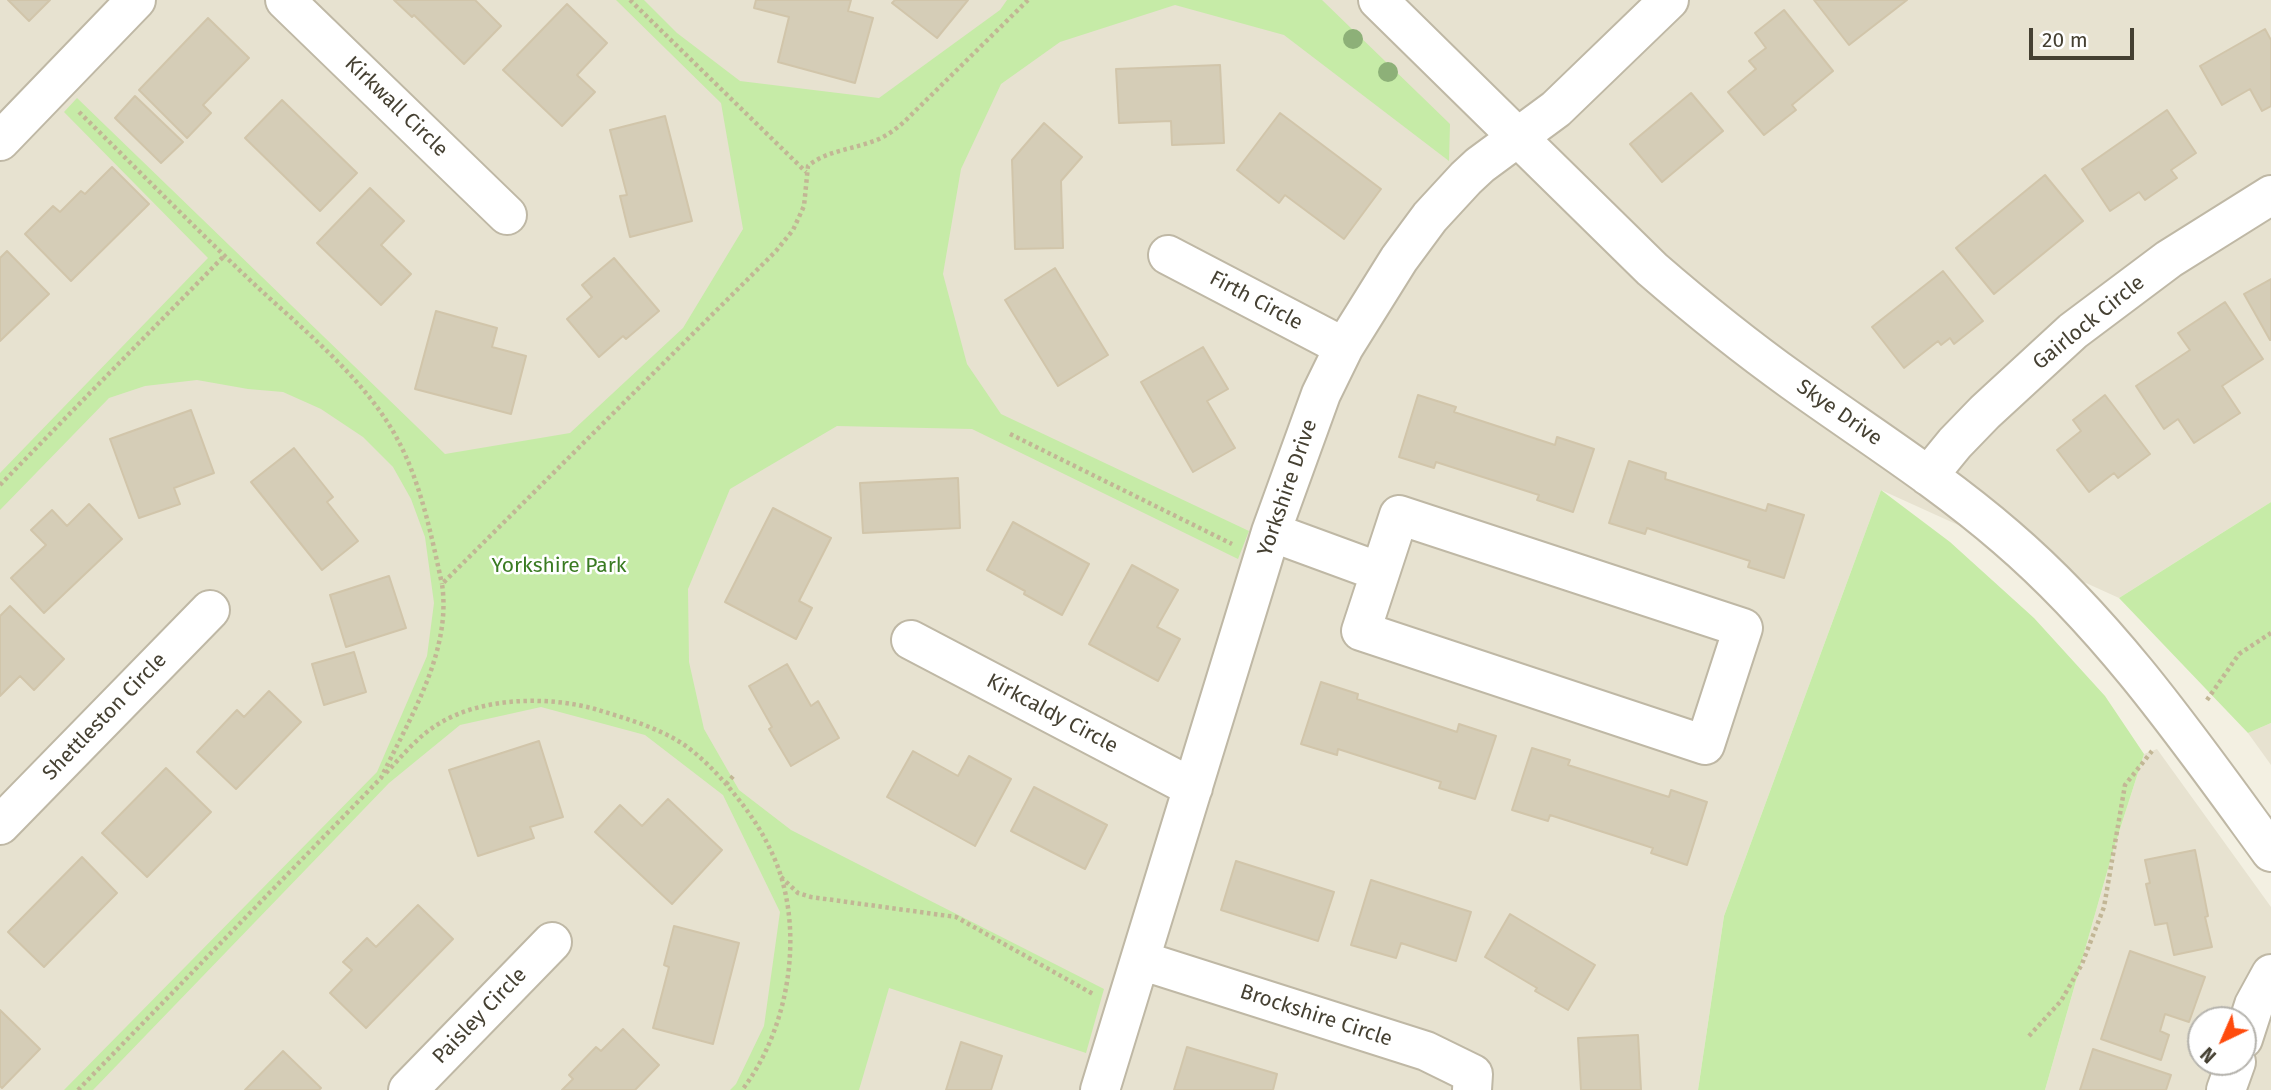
<!DOCTYPE html>
<style>
body{margin:0}
#map{position:relative;width:2271px;height:1090px;overflow:hidden;background:#f3f0e2;font-family:"Fira Sans",sans-serif}
canvas{display:block}
.north{position:absolute;left:2187px;top:1006px;width:70px;height:70px;box-sizing:border-box;background:#fff;border:2px solid #b5b3ad;border-radius:50%;rotate:224deg;font-size:19px;font-weight:700;line-height:28px;text-align:center;color:#454032}
.north::after{content:'';display:block;margin:auto;width:24px;height:32px;background:#ff4b0d;clip-path:polygon(50% 0,100% 100%,50% 72%,0 100%)}
.scale{position:absolute;left:2029px;top:28px;width:105px;height:32px;box-sizing:border-box;border:4px solid #454032;border-top:0;padding-left:9px;font-size:21px;line-height:24px;white-space:nowrap;color:#454032;-webkit-text-stroke:5px #fff;paint-order:stroke}
</style>
<div id="map">
<canvas width="2271" height="1090"></canvas>
<div class="north">N</div>
<div class="scale">20 m</div>
</div>
<script>
const ctx = document.querySelector('canvas').getContext('2d');
ctx.lineJoin = 'round';
function fillPath(path, color) { ctx.fillStyle = color; ctx.fill(path, 'evenodd'); }
function strokePath(path, color, width, dash) { ctx.strokeStyle = color; ctx.lineWidth = width; ctx.lineCap = dash ? 'butt' : 'round'; ctx.setLineDash(dash || []); ctx.stroke(path); }
function label(font, color, halo, rows, align = 'center') {
  ctx.font = font + ' "Fira Sans",sans-serif'; ctx.lineWidth = 5; ctx.setLineDash([]); ctx.textBaseline = 'middle'; ctx.strokeStyle = halo; ctx.fillStyle = color; for (const [text, x, y, turn = 0] of rows) {
    ctx.save(); ctx.translate(x, y); ctx.rotate((+turn || 0) * Math.PI / 180); ctx.textAlign = isNaN(turn) ? turn : align; if (halo) ctx.strokeText(text, 0, 0); ctx.fillText(text, 0, 0); ctx.restore();
  }
}
const residential = new Path2D(`
 M0,0H2271V502L2119,598L1881,490L1724,916L1698,1090H0Z
 M2271,723V765L2248,733Z
 M2157,749L2271,907V1090H2045L2113,851L2144,754ZM2201,1020H2243V1062H2201Z`);
const green = new Path2D(`
 M616,0H644L677,33L740,81L879,98L1000,10L1007,0H1322L1450,124L1449,161L1284,35L1175,5L1060,42L1001,84L961,169L943,274L967,364L1001,414L1249,531L1238,559L972,429L837,426L730,489L688,589L689,662L704,729L739,790L791,830L1104,989L1086,1053L889,988L859,1090H730L736,1084L764,1026L780,912L723,795L645,735L541,707L460,725L389,783L93,1090H64L377,772L427,656L434,603L425,537L411,499L393,467L363,437L321,409L283,392L248,389L197,380L145,386L109,398L0,510V473L208,258L64,112L77,98L445,454L570,433L683,328L743,229L721,103Z
 M1881,490L1950,542L2034,618L2105,696L2144,754L2113,851L2045,1090H1698L1724,916Z
 M2271,502V723L2248,733L2119,598Z`);
const building = new Path2D(`
 M8,0H50L29,21Z
 M394,0H475L501,26L464,64L414,15L412,17Z
 M756,0H851L848,11L873,18L855,83L778,62L789,17L754,8Z
 M895,0H968L937,38L892,3Z
 M1814,0H1907L1849,45Z
 M567,4L607,43L577,75L595,92L562,126L503,70Z
 M1784,10L1833,71L1792,105L1796,110L1764,135L1728,92L1756,69L1749,61L1766,48L1755,33Z
 M208,18L249,58L203,105L211,113L187,138L139,90Z
 M2265,29L2271,40V106L2262,111L2250,89L2222,105L2200,66Z
 M1220,65L1224,143L1172,145L1171,121L1119,123L1116,69Z
 M1691,93L1723,131L1662,182L1630,144Z
 M135,96L183,142L161,163L115,118Z
 M282,100L357,173L320,211L245,138Z
 M2167,110L2196,153L2171,170L2177,178L2145,200L2139,192L2110,211L2082,169Z
 M1280,113L1381,189L1344,239L1285,195L1279,203L1237,170Z
 M665,116L692,221L630,237L620,196L627,195L610,130Z
 M1044,123L1082,157L1061,181L1063,248L1015,249L1012,160Z
 M112,167L149,204L71,281L25,234L53,206L60,212L81,191L85,194Z
 M2045,175L2083,221L1994,294L1956,248Z
 M370,188L404,221L381,245L411,274L381,305L317,243Z
 M7,251L49,294L0,341V258Z
 M614,258L659,311L626,339L623,336L599,357L567,319L592,297L582,285Z
 M1055,268L1108,355L1058,386L1005,300Z
 M1943,271L1983,321L1954,344L1950,338L1941,345L1938,341L1904,368L1872,327Z
 M2271,279V340H2270L2244,294Z
 M2225,302L2263,359L2222,386L2240,413L2194,443L2178,419L2164,429L2136,386L2190,350L2178,333Z
 M436,311L497,328L492,347L526,356L511,414L415,389Z
 M1203,347L1228,389L1207,401L1235,448L1193,472L1141,382Z
 M1418,395L1456,407L1454,412L1555,445L1557,437L1594,449L1573,512L1537,500L1539,495L1436,462L1434,468L1399,457Z
 M2105,395L2150,454L2118,478L2114,473L2089,492L2057,450L2081,431L2073,420Z
 M191,410L214,473L174,488L180,504L139,518L110,439Z
 M294,448L333,497L327,502L358,541L322,570L251,482Z
 M1629,461L1666,473L1665,479L1766,511L1768,504L1804,515L1784,578L1748,567L1750,561L1647,528L1645,534L1609,523Z
 M958,478L960,528L863,533L860,483Z
 M89,504L122,539L44,613L11,578L46,545L31,530L52,510L67,526Z
 M773,508L831,538L799,601L812,608L796,639L725,602Z
 M1013,522L1089,564L1062,615L1024,594L1025,591L987,570Z
 M1132,565L1178,590L1157,627L1180,639L1158,681L1089,644Z
 M389,576L406,628L346,647L330,595Z
 M10,606L64,659L34,690L20,676L0,696V616Z
 M354,652L366,692L324,705L312,664Z
 M787,664L811,706L818,701L839,738L791,766L769,729L772,727L749,686Z
 M1321,682L1358,694L1357,699L1457,732L1459,724L1496,736L1475,799L1439,788L1441,782L1338,749L1337,755L1301,744Z
 M269,691L301,722L236,789L197,752L237,710L244,717Z
 M539,741L563,817L530,827L534,838L478,856L449,770Z
 M1532,748L1570,760L1568,765L1669,797L1671,790L1707,802L1687,865L1651,853L1653,848L1550,815L1548,821L1512,810Z
 M913,751L958,776L969,756L1011,779L975,846L887,797Z
 M166,768L211,812L147,877L102,833Z
 M1034,787L1107,825L1085,869L1011,831Z
 M668,799L722,850L672,904L595,832L620,805L642,826Z
 M2195,850L2208,916L2205,917L2212,947L2174,955L2167,923L2155,925L2146,884L2150,883L2145,860Z
 M82,857L117,893L44,967L8,932Z
 M1236,861L1334,892L1318,941L1221,910Z
 M1371,880L1471,912L1456,961L1401,943L1396,958L1351,945Z
 M418,905L453,939L366,1028L330,993L352,970L343,962L367,938L376,947Z
 M1510,914L1595,965L1568,1010L1535,991L1537,988L1485,957Z
 M674,926L739,943L713,1044L653,1028L669,967L664,965Z
 M2130,951L2205,977L2189,1022L2165,1014L2160,1031L2169,1035L2161,1060L2101,1039Z
 M0,1010L40,1049L2,1088L0,1086Z
 M623,1029L659,1065L635,1090H562L573,1079L569,1075L596,1047L601,1051Z
 M1638,1035L1641,1090H1581L1578,1038Z
 M961,1042L1002,1056L991,1090H946Z
 M1187,1047L1277,1074L1273,1090H1174Z
 M2093,1049L2171,1075L2166,1090H2080Z
 M283,1051L321,1088L319,1090H245Z`);
const path = new Path2D(`
 M630,0L806,172
 M79,112C137,169 194,227 253,283C302,329 360,374 394,433C420,478 431,534 442,584
 M1010,434L1232,544
 M0,485L224,256
 M2207,700L2239,654L2271,633
 M386,773C403,755 419,735 440,723C483,697 548,696 595,709C624,718 657,727 683,744C699,755 713,769 726,784C743,804 759,825 770,849C807,922 791,1027 742,1090
 M726,784L735,774
 M781,877L798,893L811,897L956,917L1093,994
 M2029,1036L2061,1001L2082,964L2104,907L2125,785L2152,751
 M78,1090L381,778C409,719 452,652 442,584L776,251L793,230L804,206L808,166C826,151 849,150 871,142C884,138 895,130 905,121L1028,0`);
const minor = new Path2D(`
 M285,0L507,215
 M1378,0L1652,269C1697,308 1744,346 1793,381C1864,432 1939,479 2006,537C2111,627 2190,741 2271,852
 M0,141L136,0
 M1168,255L1344,347
 M1928,476L1955,443L1985,412L2073,331L2169,259L2271,195
 M1399,515L1743,628L1705,745L1361,631Z
 M1271,532L1380,572
 M911,640L1193,788
 M0,825L210,610
 M1140,960L1426,1051L1473,1074L1472,1090
 M2243,1039L2254,1005L2271,974
 M408,1090L552,942
 M1100,1090L1271,532L1321,394L1344,347L1399,259L1430,217L1466,178L1480,165L1556,109L1669,0
 M2226,1090L2236,1062`);
const trees = [
 [1353,39],
 [1388,72]
];
const streetNames = [
 ["Kirkwall Circle",396,107,44],
 ["Firth Circle",1256,301,28],
 ["Gairlock Circle",2089,323,-39],
 ["Skye Drive",1839,413,35],
 ["Yorkshire Drive",1288,488,-71],
 ["Kirkcaldy Circle",1052,714,28],
 ["Shettleston Circle",105,717,-46],
 ["Paisley Circle",480,1016,-46],
 ["Brockshire Circle",1316,1016,18]
];
const parkNames = [
 ["Yorkshire Park",559,566]
];
fillPath(residential, '#e7e2d0');
fillPath(green, '#c6eba7');
fillPath(building, '#d5cdb7');
strokePath(building, '#d1c5aa', 2);
strokePath(minor, '#bfb8a5', 42);
strokePath(path, '#c2b695', 4.5, [3.5, 3.5]);
strokePath(minor, '#fff', 38);
ctx.fillStyle = '#8db078';
for (const [x, y] of trees) { ctx.beginPath(); ctx.arc(x, y, 10, 0, 2 * Math.PI); ctx.fill(); }
label('21px', '#454032', '#fff', streetNames);
label('21px', '#3a7b22', '#fff', parkNames);
</script>
